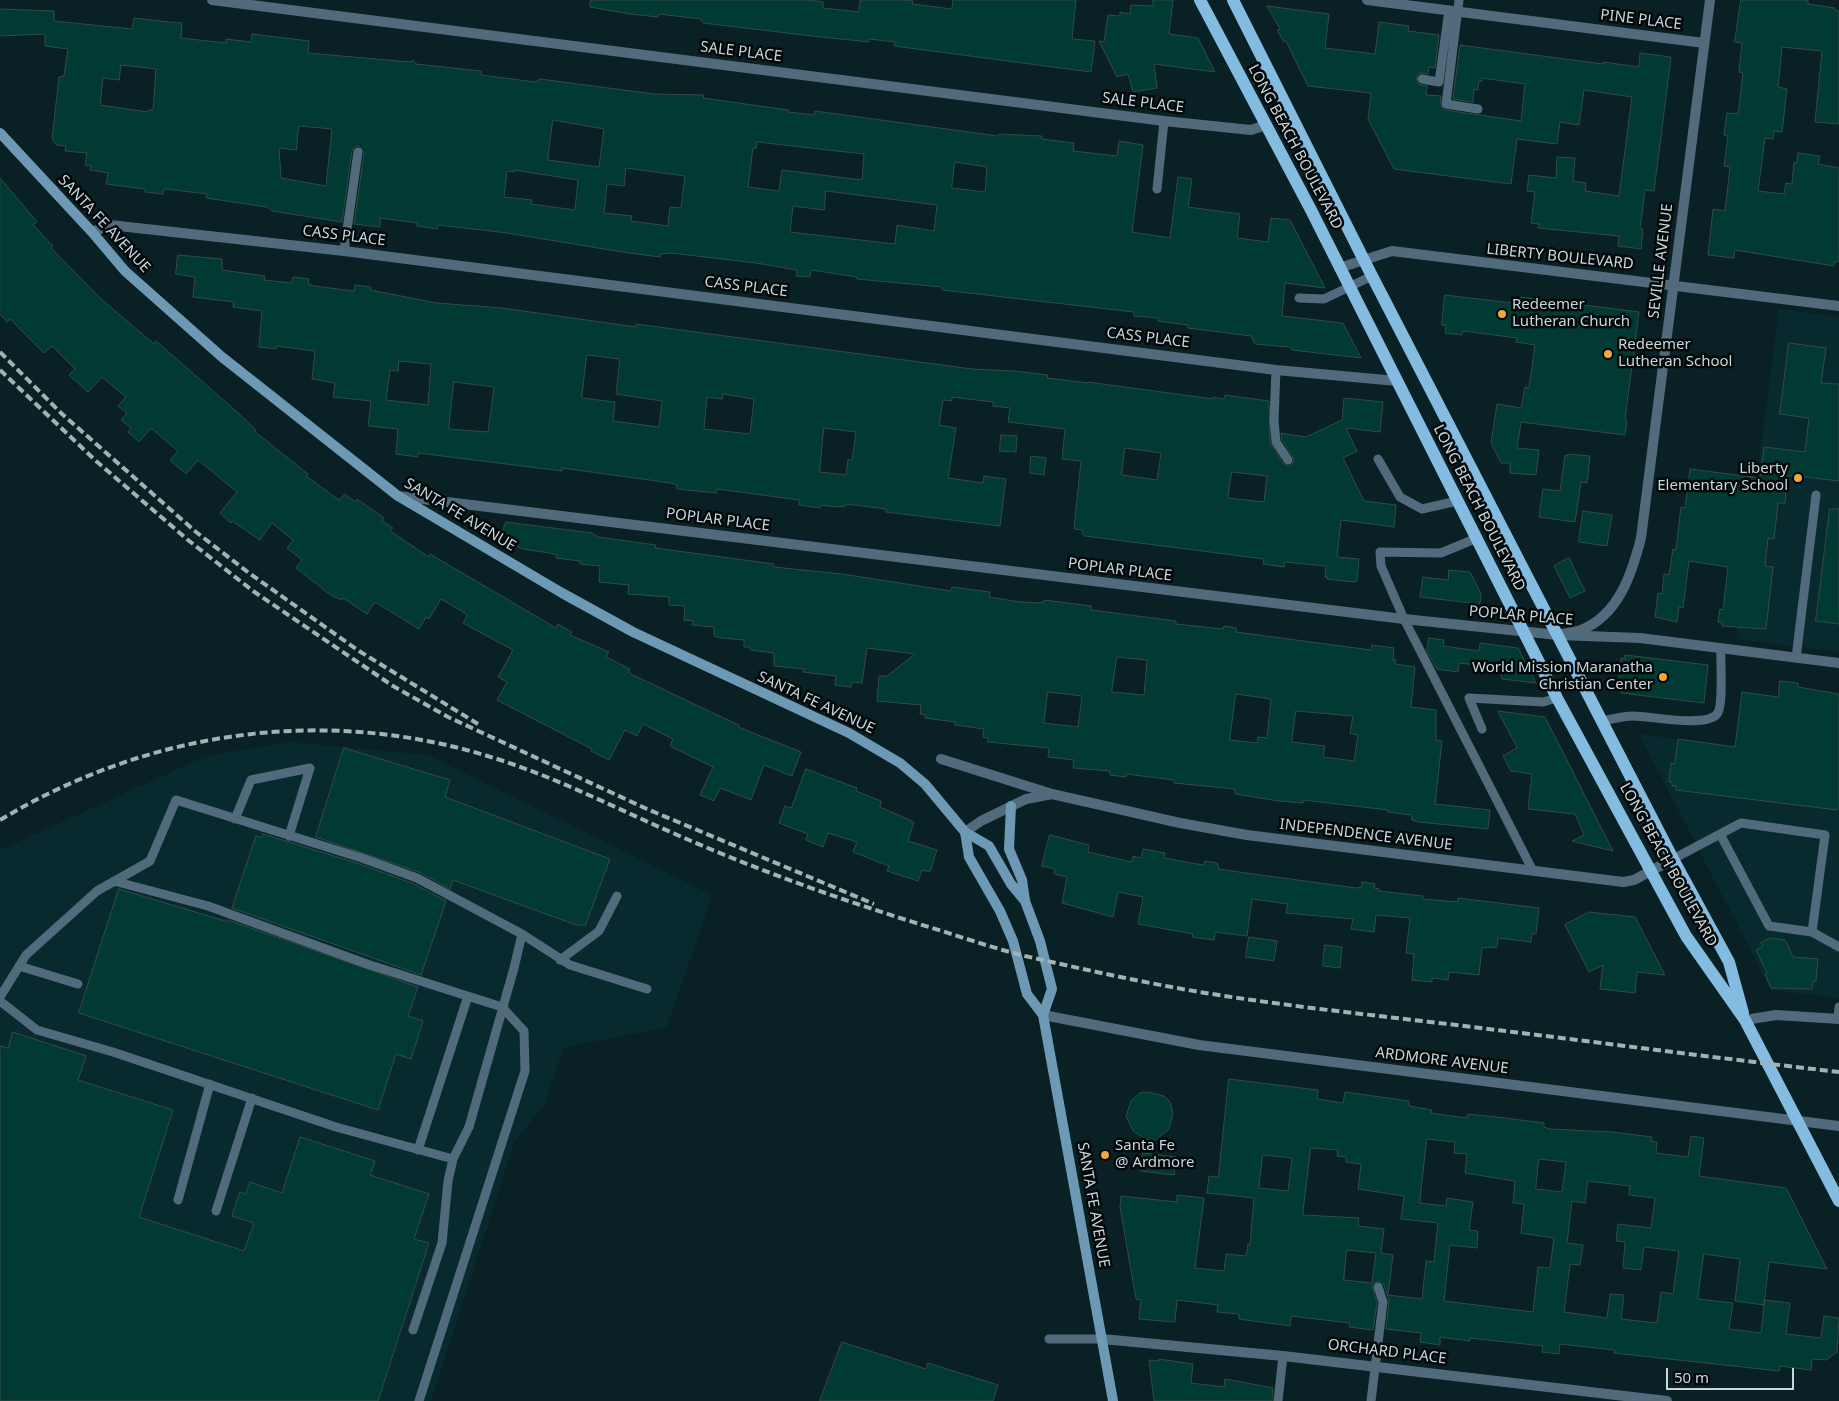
<!DOCTYPE html>
<style>
body{margin:0}
#map{position:relative;width:1839px;height:1401px;overflow:hidden;background:#092024;font-family:"Noto Sans",sans-serif}
canvas{display:block}
.scale{position:absolute;left:1666px;top:1368px;width:128px;height:22px;box-sizing:border-box;border:2px solid #cad7d9;border-top:0;padding-left:6px;font-size:15px;line-height:18px;white-space:nowrap;color:#cad7d9;-webkit-text-stroke:4px #02080a;paint-order:stroke}
</style>
<div id="map">
<canvas width="1839" height="1401"></canvas>
<div class="scale">50 m</div>
</div>
<script>
const ctx = document.querySelector('canvas').getContext('2d');
ctx.lineJoin = 'round';
function fillPath(path, color) { ctx.fillStyle = color; ctx.fill(path, 'evenodd'); }
function strokePath(path, color, width, dash) { ctx.strokeStyle = color; ctx.lineWidth = width; ctx.lineCap = dash ? 'butt' : 'round'; ctx.setLineDash(dash || []); ctx.stroke(path); }
function label(font, color, halo, rows, align = 'center') {
  ctx.font = font + ' "Noto Sans",sans-serif'; ctx.lineWidth = 5; ctx.setLineDash([]); ctx.textBaseline = 'middle'; ctx.strokeStyle = halo; ctx.fillStyle = color; for (const [text, x, y, turn = 0] of rows) {
    ctx.save(); ctx.translate(x, y); ctx.rotate((+turn || 0) * Math.PI / 180); ctx.textAlign = isNaN(turn) ? turn : align; if (halo) ctx.strokeText(text, 0, 0); ctx.fillText(text, 0, 0); ctx.restore();
  }
}
const built = new Path2D(`
 M1779,309L1839,317V652L1736,639Z
 M1639,734L1839,760V998L1771,990Z
 M290,742L428,755L713,895L666,1028L564,1047L544,1105L514,1143L431,1401H0V850L206,756Z`);
const building = new Path2D(`
 M591,0H810L823,2V8L859,12L860,0H905L913,1L912,4L952,9L953,0H1076L1072,39L1095,41L1091,72L894,46L895,42L869,39V42L812,36L703,23L701,19L659,14L658,17L630,14L590,7Z
 M1153,0H1173L1169,34L1198,38L1215,72L1154,64L1157,88L1133,92L1128,74L1117,77L1099,41L1104,42L1108,15L1120,16V12L1130,14L1131,5L1153,6Z
 M1741,0H1808V4L1835,8L1834,10L1839,11V124L1815,122L1822,51L1782,47L1778,87L1787,89L1782,132L1774,131L1773,139L1765,138L1758,191L1784,194L1786,183L1792,184L1794,162L1797,163L1798,153L1820,156L1818,164L1839,168V262L1835,261L1834,266L1735,250L1734,258L1708,255L1713,209L1725,211L1730,167L1724,166L1728,136L1724,135L1727,113L1738,114L1743,73L1739,72L1742,43L1735,42Z
 M1267,6L1329,14L1325,48L1375,54L1379,22L1409,26L1408,31L1439,35L1435,68L1429,67L1428,74L1420,73L1416,77L1418,84L1427,86L1426,95L1441,96L1440,106L1445,110L1521,121L1525,84L1482,78V81H1479L1478,90L1474,89L1473,102L1453,99L1460,45L1603,64V62L1639,67L1640,53L1671,57L1654,191L1645,190L1640,229H1643L1641,249L1618,246L1619,236L1538,228L1539,224L1531,223L1535,192L1527,191L1529,175L1556,178L1557,157L1575,158L1573,181L1586,183L1585,191L1619,196L1632,97L1584,90L1579,125L1560,122L1557,144L1517,139L1511,184L1394,169L1368,119L1371,93L1308,86L1286,41L1284,42L1277,30L1280,29Z
 M0,9L54,11V21L132,29L134,18L169,22L182,23L181,38L226,43V39L251,42L252,34L309,41L308,53L410,62L413,60L416,64L481,71V75L535,82L540,79L654,94L704,95L703,98L788,110V112L814,115L815,111L998,136L999,134L1042,136V139L1074,143L1073,151L1117,156L1119,141L1143,145L1132,232L1170,238L1178,177L1192,179L1188,207L1240,214L1237,238L1268,242L1271,218L1290,220L1325,288L1285,283L1282,316L1343,323L1361,358L1292,350L1290,347L1255,344L1251,336L1188,328V325L1158,321V318L1134,316V312L942,290V287L857,279V277L811,270L810,277L796,276L797,270L756,263L671,253L661,254L660,257L622,252L507,233L438,225L437,229L417,226V223L380,218V227L354,224L364,153L359,146H355L352,151L342,222L272,211L267,207L206,198L207,194L166,189H164L163,194L145,192V189L106,184L108,173L90,170L91,166L85,165L87,153L65,151L66,146L57,145L52,139L59,77L64,76L68,49L45,46V34L0,36ZM121,65L156,69L153,110H148V112L100,105L103,78L119,80ZM553,120L604,129L599,167L548,160ZM299,126L332,129L326,186L281,178L279,148L296,150ZM757,142L864,154L862,180L782,170L779,191L748,187L753,148H756ZM955,162L987,167L985,192L952,188ZM626,168L685,176L681,208L670,207L668,226L631,221L632,216L604,213L607,184L624,186ZM514,170L578,180L575,210L531,204L532,200L504,197L507,171L514,172ZM826,191L937,205L934,231L897,225L895,244L790,232L793,206L824,210Z
 M0,178L37,222L33,225L53,246L51,248L101,299L154,344L156,341L236,411L256,430L254,431L308,474L306,476L339,500L345,494L355,502L357,499L384,518L382,521L393,528L390,531L429,557L430,554L556,628L558,624L572,632L570,635L609,652L606,657L630,669L628,672L633,675L732,722L739,725L738,727L801,752L792,776L764,765L751,800L720,788L714,801L700,795L713,767L670,746L673,739L643,724L637,736L625,730L609,760L591,751L592,749L497,700L507,682L498,677L513,650L463,623L467,616L465,613L441,599L429,619L426,617L419,629L375,602L367,614L343,598L342,600L332,596L296,568L302,560L287,548L293,540L272,523L260,540L232,521L231,523L220,513L237,492L198,460L186,474L170,460L178,451L151,428L139,442L128,432L131,428L121,420L127,413L118,406L126,397L102,377L88,392L69,375L75,369L52,346L44,353L10,319L7,322L0,314Z
 M178,255L222,259V270L265,276L264,280L292,283L293,277L309,279L308,284L314,286L354,291L355,285L371,287L370,290L437,303L502,308L636,327V324L972,369L1014,371L1048,375L1047,378L1088,383V382L1213,399V397L1224,399L1225,395L1269,401L1270,443L1283,463L1288,466L1292,465L1294,459L1282,440L1281,433L1306,437L1342,420L1344,398L1383,402L1380,432L1346,428L1357,451L1343,458L1364,501L1396,505L1394,527L1341,520L1337,557L1359,559L1357,581L1353,582L1327,579V577H1325L1326,566L1285,562L1284,567L1263,564L1264,559L1085,536L1082,534L1083,530L1074,529L1081,461L1062,459L1065,429L1008,422L1010,408L993,406V402L952,397V401L943,400L939,425L956,428L948,478L983,483L984,476L1006,479L1000,526L886,512V509L846,504V506L836,507L821,505L820,508L799,505V500L717,489L716,493L677,489V485L671,483L562,468V471L418,453V457L396,454L398,429L368,426L371,401L333,397L335,383L312,379L315,351L276,346V349L259,347L262,311L233,307L234,302L193,297L195,277L176,274ZM587,355L620,359L616,394L662,401L659,427L613,421L615,402L582,398ZM399,361L431,364L428,405L386,400L390,370L398,371ZM454,382L494,387L488,432L449,429ZM723,394L754,399L750,434L704,429L707,397L722,399ZM824,428L856,432L852,460H848L846,475L820,472ZM1125,448L1161,453L1157,480L1122,475ZM1232,472L1267,476L1264,502L1228,498Z
 M1445,295L1521,304V297L1639,312L1625,419L1627,420L1625,435L1521,422L1517,448L1539,450L1536,475L1510,473V463H1501L1491,443L1497,404L1521,408L1525,387L1529,388L1535,345L1516,342L1517,338L1463,331L1462,335L1445,333L1446,325H1442Z
 M1789,343L1826,348L1821,383L1839,384V481L1788,475L1785,503H1778L1774,539L1768,538L1765,566L1773,567L1766,629L1722,626V623L1718,622L1720,609L1723,610L1728,567L1689,561L1683,608L1679,607L1677,622L1655,617L1658,593L1662,594L1664,574L1669,575L1673,549L1676,550L1681,507L1685,508L1690,469L1760,478L1764,447L1805,452L1809,418L1780,414Z
 M1001,435L1017,436L1016,452L1000,451Z
 M1568,454L1590,456L1587,483L1581,482L1575,522L1539,517L1543,489L1560,491L1565,455L1568,456Z
 M1031,456L1046,458L1044,475L1030,473Z
 M1830,509H1839V624L1816,621Z
 M1583,511L1612,515L1607,546L1579,542Z
 M506,522L592,533L598,537L656,545L655,548L774,564V567L842,574L951,591L952,587L990,592L989,597L1014,601L1034,603L1044,602V600L1091,606V610L1176,621V624L1223,629L1224,626L1236,628V632L1371,650L1372,645L1394,648L1393,660H1396L1395,664L1415,667L1411,707L1436,710V740L1442,741L1435,804L1490,810L1488,829L1419,822L1412,820V815L1388,812V810L1303,800V803L1279,801L1235,794V789L1174,783V780L1126,774V777L1110,775V771L1073,768L1074,760L1048,757L1049,748L988,742V738L983,737L984,729L955,725V722L925,718L926,715L920,714L921,705L877,701L879,676H887L915,654L867,648L862,683L852,682L851,687L835,685L836,676L803,672L804,669L774,666V653L750,650V647H744V640L721,638L714,636V627L692,625L693,621L684,620L685,606L669,605V597L628,594L629,585L599,582L600,566L580,564V561L556,558L557,555L550,553L522,549L501,536ZM1117,657L1147,660L1144,695L1112,692ZM1048,692L1082,696L1078,727L1044,723ZM1236,694L1271,699L1267,738L1258,737L1257,743L1230,740ZM1296,711L1353,716L1350,733L1358,735L1354,761L1323,757L1325,746L1292,742Z
 M1569,558L1585,591L1570,598L1554,566Z
 M1449,570L1470,572L1481,594L1480,604L1420,597L1423,577L1448,580Z
 M1429,638L1444,640L1443,646L1479,651L1480,643L1518,648L1536,683L1502,679L1500,668L1459,663L1458,672L1437,669L1427,651Z
 M1625,655L1708,665L1704,703L1621,693V689H1618L1621,658L1625,659Z
 M1780,681L1798,683V687L1839,694V807L1837,810L1676,790V786H1672V782H1669L1671,763L1675,764L1678,739L1735,747L1742,692L1778,697Z
 M1498,711L1545,717L1613,851L1572,841L1584,835L1575,814L1528,809L1532,774L1511,771L1503,756L1517,748Z
 M344,748L450,780L445,797L610,859L585,926L580,924L579,926L453,880L450,889L419,872L316,837Z
 M806,769L857,788L856,791L881,801L880,807L914,822L908,841L937,850L930,872L922,870L918,881L887,871L889,866L853,852L857,842L828,833L823,847L806,840L808,834L779,823L785,806L791,808Z
 M263,834L360,864L414,884L446,901L421,975L232,908L256,836L262,838Z
 M1050,835L1089,845L1088,852L1132,862L1133,856L1141,858L1143,849L1165,853L1164,858L1197,864L1204,865L1205,861L1217,863L1219,869L1239,872L1356,888L1362,887V882L1375,884L1374,888L1379,889V891L1423,896V899L1458,902V898L1539,908L1536,934L1532,933L1531,942L1498,938L1497,947L1482,948L1479,975L1449,972L1448,980L1432,978V982L1412,980L1414,954L1406,953L1410,918L1376,915L1374,932L1351,929L1353,919L1286,913L1288,904L1252,899L1247,936L1215,932L1214,940L1192,937L1193,934L1138,924L1143,897L1118,892L1113,917L1062,903L1067,877L1054,874L1055,869L1042,866Z
 M119,889L228,922V920L418,987L408,1016L423,1021L411,1059L396,1054L378,1110L79,1013Z
 M1589,912L1635,917L1665,975L1637,972L1635,993L1600,989L1603,965L1589,972L1565,925Z
 M1249,937L1277,941L1274,961L1246,957Z
 M1770,938L1785,940L1793,957L1818,959L1816,981H1813L1812,989L1771,988L1765,974L1767,973L1756,950L1763,946L1761,943Z
 M1325,945L1342,947L1340,968L1323,966Z
 M13,1032L86,1056L78,1080L173,1110L139,1217L244,1251L254,1223L232,1216L240,1192L246,1194L250,1182L282,1193L300,1137L375,1161L370,1175L429,1194L414,1239L429,1243L378,1401H0V1046L8,1048Z
 M1229,1079L1318,1090L1317,1099L1343,1103L1345,1092L1409,1101V1106L1432,1110L1431,1113L1437,1114L1467,1118L1468,1114L1505,1118L1544,1123V1127L1550,1129L1612,1132L1652,1137L1651,1141L1657,1142L1656,1153L1688,1157L1691,1136L1704,1138L1699,1176L1786,1188L1827,1269L1769,1262L1764,1305L1765,1300L1790,1303L1786,1334L1821,1338L1824,1316L1839,1318L1837,1352L1826,1360L1812,1359L1811,1370L1780,1366L1779,1371L1614,1353L1615,1350L1560,1344L1559,1354L1542,1352L1543,1346L1470,1338V1341L1440,1337V1345L1420,1342L1421,1333L1386,1329L1389,1300L1384,1285L1379,1281L1374,1283L1372,1286L1377,1303L1373,1330L1349,1327L1350,1323L1291,1316L1290,1326L1239,1319V1314L1217,1312L1218,1305L1177,1300L1175,1322L1139,1319L1141,1300L1136,1299L1120,1207L1121,1196L1177,1202V1195L1204,1198L1195,1268L1224,1271L1226,1254L1246,1256L1248,1244L1250,1245L1254,1198L1207,1193L1209,1176L1218,1177ZM1427,1139L1455,1142L1454,1153L1467,1154L1465,1173L1515,1181L1513,1203L1524,1204L1521,1233L1554,1238L1550,1268L1538,1267L1533,1312L1444,1301L1450,1245L1477,1248L1478,1231L1469,1230L1473,1202L1447,1198L1446,1206L1420,1203ZM1311,1148L1338,1150L1337,1156L1346,1157V1162L1361,1164L1358,1189L1404,1196L1401,1219L1438,1223L1434,1262L1426,1261L1422,1299L1388,1295L1393,1255L1381,1253L1384,1229L1358,1226L1359,1218L1303,1215ZM1263,1155L1292,1158L1288,1191L1259,1188ZM1539,1159L1566,1162L1562,1192L1536,1189ZM1588,1181L1630,1186L1629,1195L1655,1198L1651,1228L1618,1224L1616,1241L1625,1242L1623,1268L1641,1270L1644,1247L1679,1251L1673,1294L1661,1292L1657,1323L1621,1319L1624,1295L1610,1294L1607,1318L1564,1312L1570,1264L1580,1265L1583,1245L1567,1243L1572,1201L1585,1203ZM1347,1250L1376,1253L1372,1283L1344,1280ZM1704,1254L1740,1259L1735,1301L1764,1305L1761,1333L1729,1329L1733,1303L1698,1299Z
 M1148,1092L1164,1096L1170,1102L1173,1114L1169,1129L1152,1143L1133,1131L1126,1116L1131,1101L1140,1093Z
 M1143,1153L1176,1157L1174,1175L1141,1171Z
 M842,1342L926,1369L928,1363L998,1385L993,1401H820Z
 M1159,1359L1193,1364L1191,1383L1224,1387L1225,1379L1273,1388L1272,1401H1154L1149,1360L1158,1361Z`);
const service = new Path2D(`
 M1459,0L1446,104L1478,109
 M1422,79L1439,82L1449,10
 M1157,189L1164,121
 M344,251L358,152
 M1299,298L1324,299L1372,276
 M1276,370L1274,421L1276,442L1288,460
 M1378,459L1400,497L1422,509L1457,501
 M1477,538L1441,553L1380,552L1381,566L1404,619L1533,871
 M1796,658L1816,495
 M1603,721C1612,719 1623,716 1633,716C1651,716 1705,728 1717,714C1724,706 1720,661 1721,649
 M1482,729L1469,698L1543,702L1557,698
 M235,819L251,780L310,768L289,836
 M1720,834L1769,926L1812,932
 M1673,859L1741,823L1825,835L1812,932L1839,947
 M114,881L208,906L367,964L502,1007L524,1031L525,1071L419,1401
 M522,934L570,965L647,989
 M560,960L599,931L617,896
 M19,966L78,984
 M0,997L26,955L97,891L150,861L176,800L362,858L417,878L522,934L514,968L469,1127L453,1159L448,1181L442,1243L413,1330
 M0,1001L37,1030L113,1052L336,1127L453,1159
 M1838,1019L1839,1007
 M418,1150L468,996
 M178,1200L210,1084
 M216,1211L252,1098
 M1049,1339H1102
 M1278,1401L1283,1356
 M1371,1401L1383,1302L1378,1287`);
const minor = new Path2D(`
 M212,0L1164,121L1251,130L1266,125
 M1367,0L1704,43
 M92,232L110,225L344,251L1276,370L1397,381
 M398,496L1404,619L1558,635L1640,638L1839,663
 M941,759L1052,794
 M1102,1339L1283,1356L1667,1401`);
const tertiary = new Path2D(`
 M1339,268L1392,251L1839,306
 M1558,635C1566,633 1574,632 1581,630C1619,615 1632,573 1641,538L1710,0
 M965,832L981,821L1026,799L1052,794L1180,823L1247,835L1623,882L1634,880L1673,859
 M1043,1015L1199,1045L1839,1126
 M1745,1020L1776,1015L1839,1019`);
const secondary = new Path2D(`
 M0,133L92,232L125,271L222,357L398,496L562,593L633,632L849,733L900,763L925,784L965,832L989,846L1011,884L1025,901L1040,941L1052,989L1043,1015
 M1011,806L1009,849L1022,880L1025,900
 M965,832L969,857L1000,911L1013,941L1027,994L1043,1015L1113,1401`);
const primary = new Path2D(`
 M1200,0L1311,210L1557,698L1686,936L1745,1020L1839,1201
 M1233,0L1372,276L1673,859L1729,962L1743,1013`);
const rail = new Path2D(`
 M0,352L61,413L196,532L249,573L359,651L478,724
 M0,370L96,461L188,540L253,591L393,686L448,717L647,809L874,904
 M0,820C157,726 341,703 515,765C572,785 626,813 682,837C767,874 853,904 942,931C970,940 997,949 1025,956C1087,970 1149,984 1212,994C1307,1009 1402,1018 1497,1030C1611,1044 1725,1059 1839,1072`);
const markers = [
 [1502,314,5,"#f2a541"],
 [1608,354,5,"#f2a541"],
 [1798,478,5,"#f2a541"],
 [1663,677,5,"#f2a541"],
 [1105,1155,5,"#f2a541"]
];
const streetNames = [
 ["PINE PLACE",1641,20,7],
 ["SALE PLACE",741,52,7],
 ["SALE PLACE",1143,103,7],
 ["LONG BEACH BOULEVARD",1295,147,62],
 ["SANTA FE AVENUE",104,224,47],
 ["CASS PLACE",344,236,7],
 ["LIBERTY BOULEVARD",1560,257,6],
 ["SEVILLE AVENUE",1661,261,-83],
 ["CASS PLACE",746,287,7],
 ["CASS PLACE",1148,338,7],
 ["LONG BEACH BOULEVARD",1479,508,63],
 ["SANTA FE AVENUE",460,515,31],
 ["POPLAR PLACE",718,520,7],
 ["POPLAR PLACE",1120,570,7],
 ["POPLAR PLACE",1521,616,5],
 ["SANTA FE AVENUE",816,703,25],
 ["INDEPENDENCE AVENUE",1366,835,7],
 ["LONG BEACH BOULEVARD",1668,865,61],
 ["ARDMORE AVENUE",1442,1061,7],
 ["SANTA FE AVENUE",1093,1205,80],
 ["ORCHARD PLACE",1387,1352,7]
];
const poiNames = [
 ["Redeemer",1512,305],
 ["Lutheran Church",1512,322],
 ["Redeemer",1618,345],
 ["Lutheran School",1618,362],
 ["Liberty",1788,469,"right"],
 ["Elementary School",1788,486,"right"],
 ["World Mission Maranatha",1653,668,"right"],
 ["Christian Center",1653,685,"right"],
 ["Santa Fe",1115,1146],
 ["@ Ardmore",1115,1163]
];
fillPath(built, '#082a2f');
fillPath(building, '#013a32');
strokePath(building, '#344b46', 1);
strokePath(service, '#516b7d', 9);
strokePath(minor, '#516b7d', 10);
strokePath(tertiary, '#516b7d', 10);
strokePath(secondary, '#6d99b4', 10);
strokePath(primary, '#83bce0', 12);
strokePath(rail, '#a3b2b4', 4, [8, 4]);
for (const [x, y, r, color] of markers) { const dot = new Path2D(); dot.arc(x, y, r, 0, 2 * Math.PI); ctx.fillStyle = color; ctx.fill(dot); strokePath(dot, '#02080a', 2); }
label('15px', '#cad7d9', '#02080a', streetNames);
label('15px', '#cad7d9', '#02080a', poiNames, 'left');
</script>
